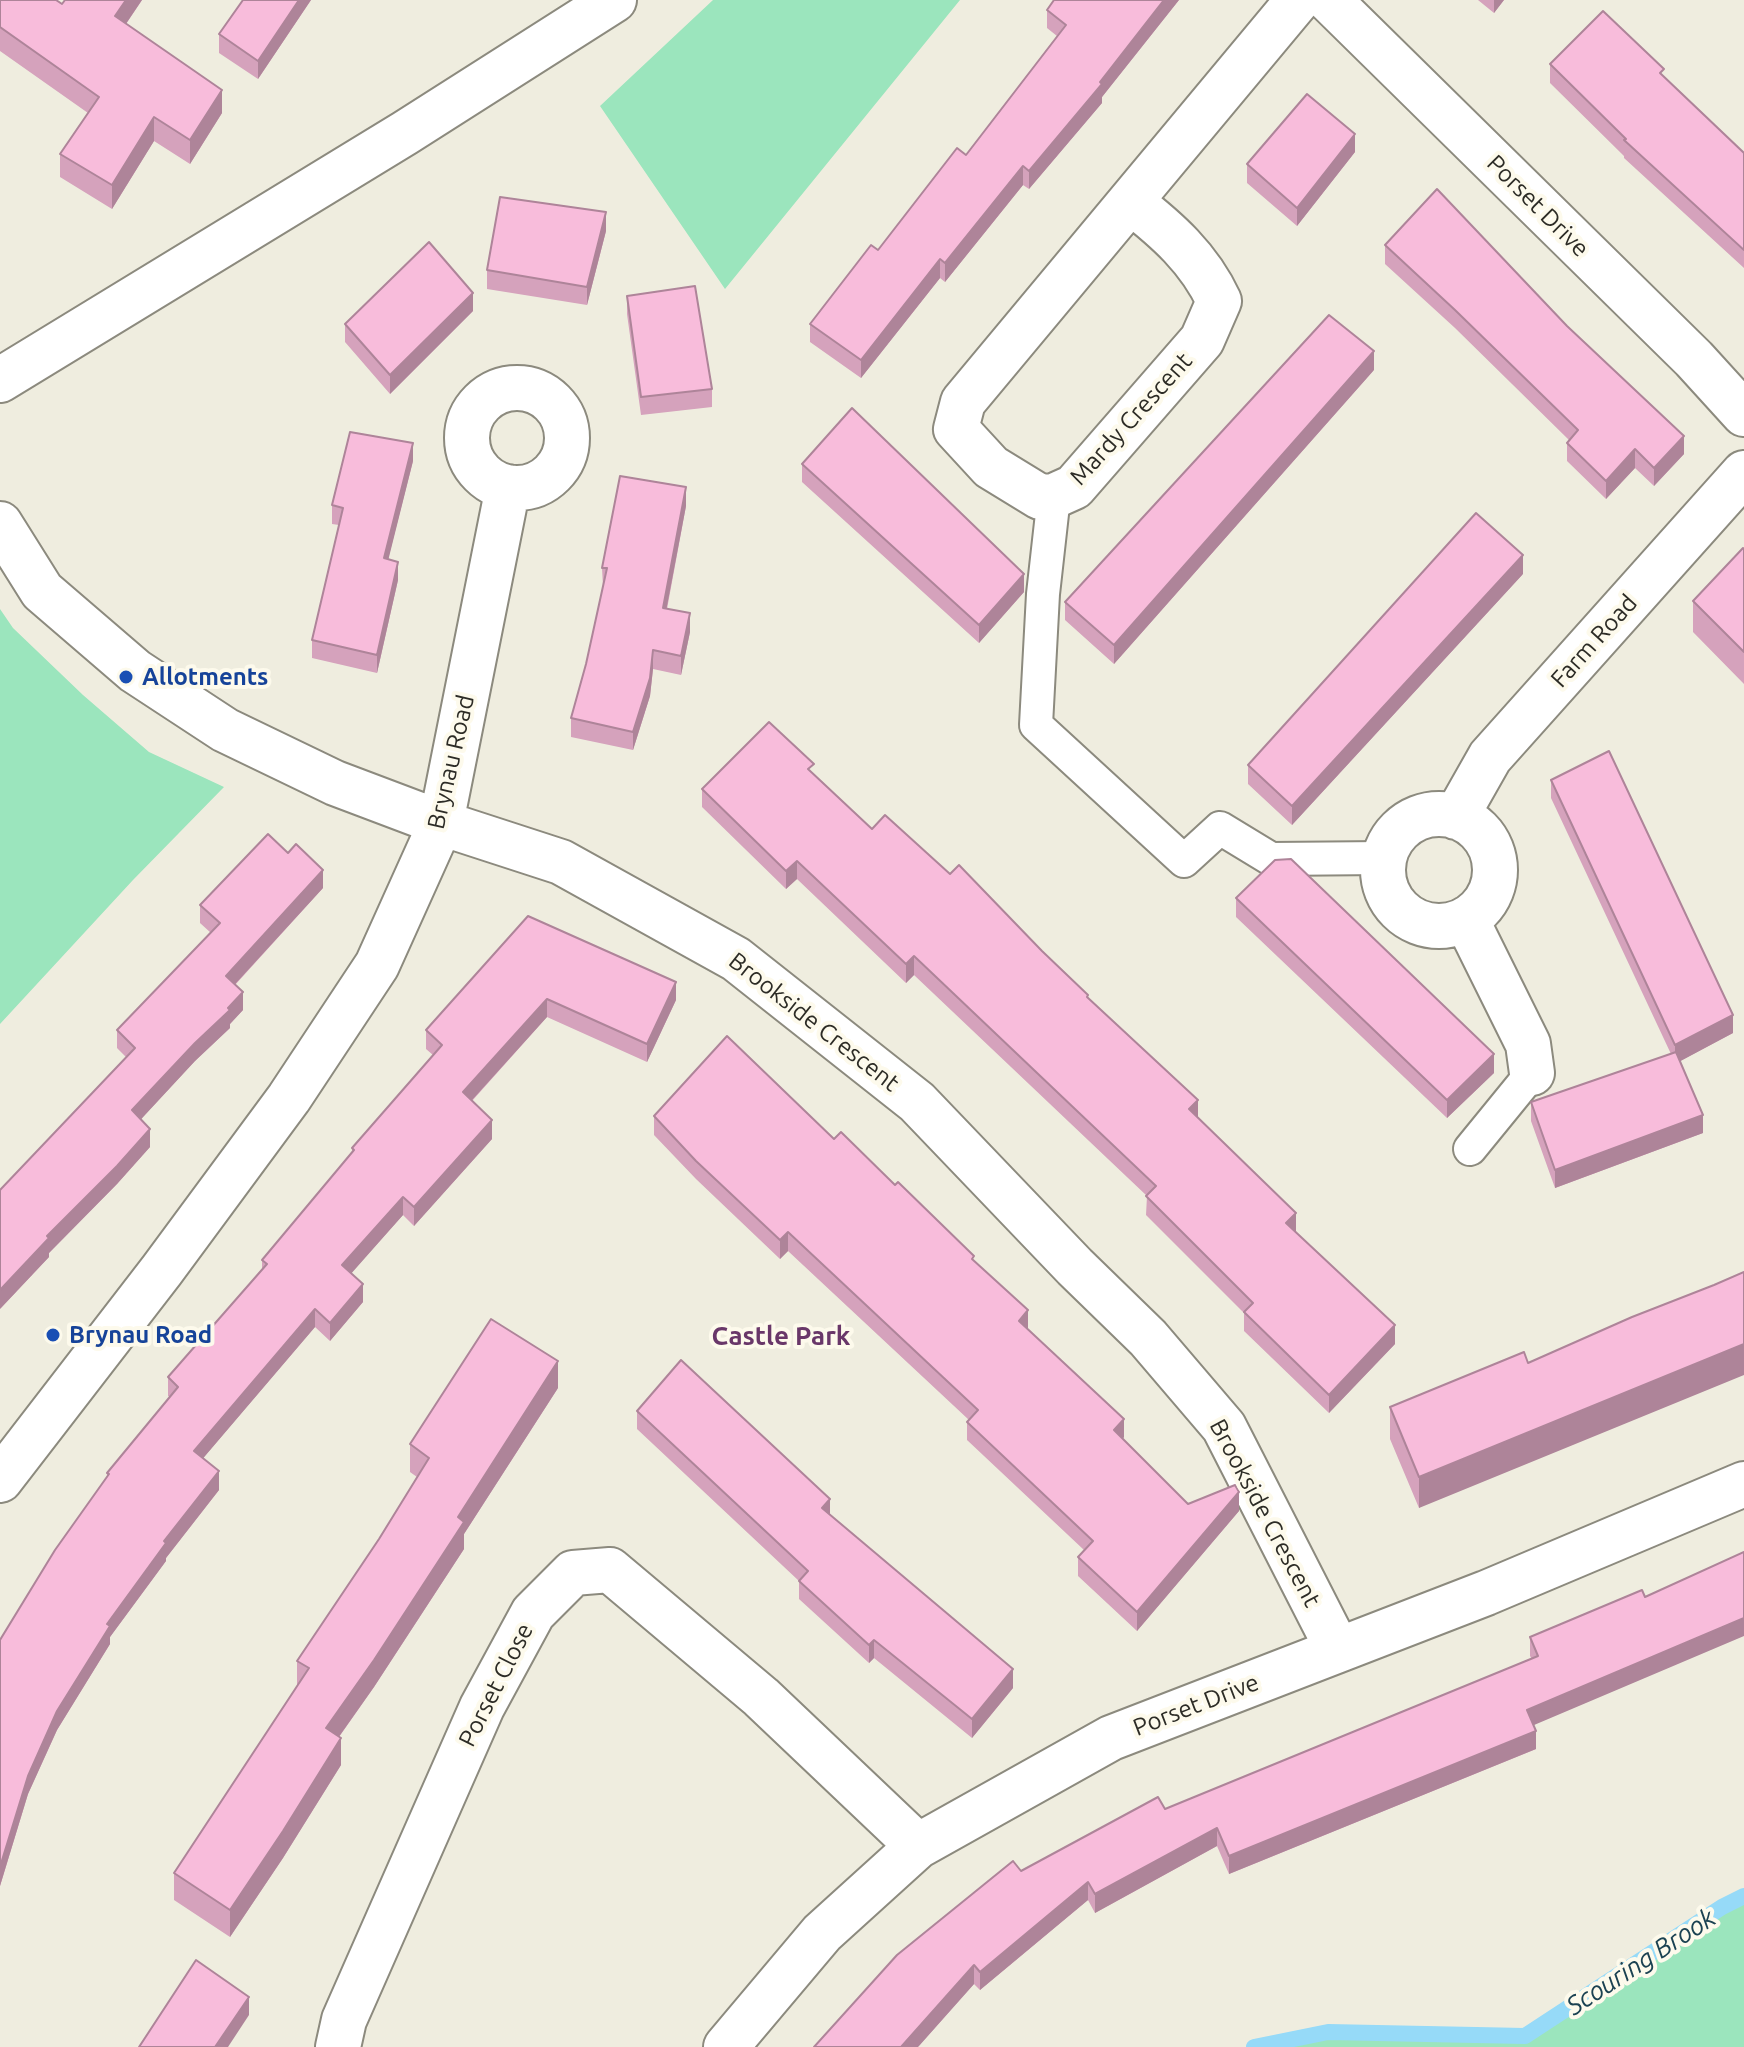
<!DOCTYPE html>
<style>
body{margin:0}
canvas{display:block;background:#efeddf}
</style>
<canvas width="1744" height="2047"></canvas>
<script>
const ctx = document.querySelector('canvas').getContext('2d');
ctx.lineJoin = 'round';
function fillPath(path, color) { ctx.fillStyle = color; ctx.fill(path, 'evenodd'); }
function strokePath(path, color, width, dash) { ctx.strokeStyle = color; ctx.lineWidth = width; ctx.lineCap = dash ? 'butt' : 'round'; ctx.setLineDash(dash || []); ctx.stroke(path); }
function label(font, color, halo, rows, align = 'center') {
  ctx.font = font + ' Ubuntu,sans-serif'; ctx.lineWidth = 8; ctx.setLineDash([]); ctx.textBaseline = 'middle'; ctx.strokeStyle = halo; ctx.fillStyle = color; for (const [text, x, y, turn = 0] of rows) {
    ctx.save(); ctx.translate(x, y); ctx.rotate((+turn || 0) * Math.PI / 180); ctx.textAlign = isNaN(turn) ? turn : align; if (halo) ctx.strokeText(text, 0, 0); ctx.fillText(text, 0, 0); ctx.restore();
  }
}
const green = new Path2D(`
 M713,0H960L725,289L600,106Z
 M0,609L13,628L83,695L149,752L224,787L133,880L0,1024Z
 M1744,1896V2047H1254L1328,2032L1525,2036L1722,1907Z`);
const stream = new Path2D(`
 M1254,2047L1328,2032L1525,2036L1722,1907L1744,1896`);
const service = new Path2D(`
 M1054,496L1043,594L1036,725L1184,861L1220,828L1271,859L1384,858
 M1470,1149L1532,1073`);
const minor = new Path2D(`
 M1329,0L1694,359L1744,414
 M1131,202C1167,230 1199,258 1219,301L1202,340L1074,487L1054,496L1040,497L991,467L956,429L963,402L1298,0
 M0,380L405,133L614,0
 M467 438a50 50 0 1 1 100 0a50 50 0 1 1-100 0Z
 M0,524L42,591L135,671L225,730L335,783L441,823L561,862L736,959L917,1102L1075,1267L1148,1338L1224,1427L1338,1650
 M1383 870a56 56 0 1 1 112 0a56 56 0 1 1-112 0Z
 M1456,817L1490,757L1744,473
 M1466,919L1528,1044L1532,1073
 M0,1480L162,1270L289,1098L377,965L441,823L508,487
 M338,2047L344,2020L482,1707L533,1613L573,1573L610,1570L761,1697L918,1846
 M726,2047L822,1933L918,1846L1111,1738L1486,1593L1744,1484`);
const wall = new Path2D(`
 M0,0L62,4L65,0H142L126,24L222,113L190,164L154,141L112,209L60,177V154L88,113L0,51Z
 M243,0H311L258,79L219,53V34Z
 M1054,0H1179L1102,97V103L1029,189L1023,185L945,282L940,278L861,378L810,342V324L966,155L1057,36L1047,28V10Z
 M1478,0H1504L1494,13Z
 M1550,64L1664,76L1744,153V268L1624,158V156L1550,83Z
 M1355,152L1297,226L1247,183V164Z
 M606,231L587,305L487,289V270Z
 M1385,245L1684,454L1654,486L1635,468L1606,499L1567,461V443L1569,440L1455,328L1385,264Z
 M627,296L712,389V407L641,415L627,314Z
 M473,311L390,394L345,342V324Z
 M1374,370L1114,664L1065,620V602Z
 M413,461L388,559L398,580L377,673L312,658V640L339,525L332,524V505Z
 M802,464L1024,592L979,643L802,482Z
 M686,506L667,609L690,632L681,675L653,669L650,696L633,750L571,737V718L586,664L603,586L602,568Z
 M1744,549V684L1693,632V601Z
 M1523,574L1292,825L1248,784V765Z
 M814,774L872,829L950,874L1042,951L1088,998L1198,1118L1296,1231L1295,1232L1395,1344L1329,1413L1244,1331V1313L1146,1215L1147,1196L914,975L906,983L797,879L786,889L702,807V789Z
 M1551,780L1733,1033L1680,1061L1703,1133L1555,1188L1531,1121V1102L1671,1054L1551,798Z
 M323,888L235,985L243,1010L230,1024V1028L195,1061L141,1119L150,1147L117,1184L49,1253V1257L0,1309L126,1057L117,1048V1030L211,933L200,923V905Z
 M1236,898L1494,1073L1447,1118L1236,917Z
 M528,916L676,1000L647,1062L547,1017L472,1101L492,1139L414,1226L403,1215L351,1273L363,1302L330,1341L315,1327L203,1458L219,1490L166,1558V1561L110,1637V1644L57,1730L28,1794L0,1886V1640L107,1476V1473L170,1397L168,1396V1377L262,1269V1260L352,1153V1148L433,1055L426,1049V1030Z
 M654,1116L834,1139L895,1185L974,1261L1028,1329L1124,1437L1123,1439L1188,1504L1239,1511L1137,1631L1078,1576V1557L1084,1550L967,1440V1422L969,1420L788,1251L780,1259L696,1179L654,1135Z
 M1714,1285L1419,1508L1390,1439V1407L1528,1363Z
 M558,1388L464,1534V1549L374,1687L339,1737L341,1765L283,1858L230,1937L174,1900V1873L297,1687V1661L379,1539L417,1477L410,1472V1444Z
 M637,1411L830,1514L1013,1688L972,1738L874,1658L869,1663L799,1599V1581L637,1429Z
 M1642,1590L1534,1725L1536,1749L1229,1874L1217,1846L1095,1913L1088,1900L980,1990L974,1984L918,2047L1021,1871L1165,1809L1532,1659L1530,1656V1637Z`);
const shadedWall = new Path2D(`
 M126,0H142L115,40V16Z
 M299,0H311L258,79V61Z
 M1164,0H1179L1102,97V103L1029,189V171Z
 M1494,0H1504L1494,13Z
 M222,90V113L190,164V140Z
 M154,117V141L112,209V185Z
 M1355,134V152L1297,226V208Z
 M1023,166V185L945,282V263Z
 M606,212V231L587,305V287Z
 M940,259V278L861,378V360Z
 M473,293V311L390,394V375Z
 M1374,351V370L1114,664V645Z
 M1684,436V454L1654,486V468Z
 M413,443V461L384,577V558Z
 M1635,449V468L1606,499V481Z
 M686,487V506L663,627V608Z
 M1523,555V574L1292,825V806Z
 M398,562V580L377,673V655Z
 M1024,574V592L979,643V625Z
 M690,613V632L681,675V656Z
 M653,650V669L650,696L633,750V732Z
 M797,861V879L786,889V871Z
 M323,870V888L226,994V976Z
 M914,956V975L906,983V964Z
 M676,982V1000L647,1062V1044Z
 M243,992V1010L230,1024V1028L195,1061L132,1129V1110Z
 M547,999V1017L463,1110V1092Z
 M1733,1015V1033L1675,1064V1045Z
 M1494,1054V1073L1447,1118V1100Z
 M1198,1100V1118L1189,1109Z
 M1703,1115V1133L1555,1188V1170Z
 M492,1120V1139L414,1226V1207Z
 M150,1129V1147L117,1184L49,1253V1257L0,1309V1290L47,1236Z
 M403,1197V1215L342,1284V1265Z
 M1296,1213V1231L1286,1242V1223Z
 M788,1232V1251L780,1259V1240Z
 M363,1284V1302L330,1341V1323Z
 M315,1309V1327L194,1469V1451Z
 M1028,1310V1329L1019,1339V1321Z
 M1395,1325V1344L1329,1413V1395Z
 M1744,1344V1375L1419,1508V1477Z
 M558,1361V1388L464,1534V1549L374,1687L326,1755V1728L458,1517Z
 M1124,1419V1437L1114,1449V1430Z
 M219,1471V1490L166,1558V1561L110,1637V1644L57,1730L28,1794L0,1886V1867L28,1776L57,1711L107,1624L164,1541Z
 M1239,1492V1511L1137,1631V1612Z
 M830,1499V1518L822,1508Z
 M1744,1618V1636L1527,1728V1710Z
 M874,1640V1658L869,1663V1645Z
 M1013,1669V1688L972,1738V1719Z
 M1536,1731V1749L1229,1874V1856Z
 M341,1738V1765L283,1858L230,1937V1910Z
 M1217,1828V1846L1095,1913V1894Z
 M1088,1882V1900L980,1990V1972Z
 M974,1965V1984L918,2047H901Z
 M249,1997V2015L228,2047H215Z`);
const building = new Path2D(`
 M0,0H56L62,4L65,0H126L115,16L222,90L190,140L154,117L112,185L60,154L99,97L0,27Z
 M243,0H299L258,61L219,34Z
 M1054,0H1164L1100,82L1102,84L1029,171L1023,166L945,263L940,259L861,360L810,324L871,245L878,250L957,148L966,155L1066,25L1047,10Z
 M1603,11L1664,69L1660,73L1744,153V250L1624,140L1626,139L1550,64Z
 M1307,94L1355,134L1297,208L1247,164Z
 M1437,189L1567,326L1684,436L1654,468L1635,449L1606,481L1567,443L1578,430L1455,310L1385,245Z
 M500,197L606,212L587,287L487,270Z
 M429,242L473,293L390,375L345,324Z
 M695,286L712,389L641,397L627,296Z
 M1329,315L1374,351L1114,645L1065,602Z
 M852,408L1024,574L979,625L802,464Z
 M350,432L413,443L384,558L398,562L377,655L312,640L343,508L332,505Z
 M620,476L686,487L663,608L690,613L681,656L653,650L650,678L633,732L571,718L586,664L607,568H602Z
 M1476,513L1523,555L1292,806L1248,765Z
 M1743,548L1744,549V652L1693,601Z
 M769,722L814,764L808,769L872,829L885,815L950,874L959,865L1042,951L1088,995L1087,997L1198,1100L1189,1109L1296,1213L1286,1223L1395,1325L1329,1395L1244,1312L1253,1303L1146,1196L1156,1186L914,956L906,964L797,861L786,871L702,789Z
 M1609,751L1733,1015L1675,1045L1551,780Z
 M268,834L288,853L296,844L323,870L226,976L243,992L228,1008L230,1010L195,1043L132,1110L150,1129L117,1166L47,1236L49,1238L0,1290V1190L135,1048L117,1030L220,923L200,905Z
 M1291,859L1494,1054L1447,1100L1236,898L1275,860Z
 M528,916L676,982L647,1044L547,999L463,1092L492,1120L414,1207L403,1197L342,1265L363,1284L330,1323L315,1309L194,1451L219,1471L164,1541L166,1543L107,1624L110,1626L57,1711L28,1776L0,1867V1640L55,1550L109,1474L107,1473L178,1387L168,1377L267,1264L262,1260L354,1150L352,1148L442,1045L426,1030Z
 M727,1036L834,1139L841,1132L895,1185L898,1182L974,1256L972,1259L1028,1310L1019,1321L1124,1419L1114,1430L1188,1504L1235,1485L1239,1492L1137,1612L1078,1557L1093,1541L967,1422L978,1410L788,1232L780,1240L696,1161L654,1116Z
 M1676,1052L1703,1115L1555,1170L1531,1102Z
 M1744,1272V1344L1419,1477L1390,1407L1524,1352L1528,1363L1632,1317L1714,1285Z
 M491,1319L558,1361L458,1517L464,1522L374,1660L326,1728L341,1738L283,1831L230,1910L174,1873L309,1668L297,1661L379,1539L429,1458L410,1444Z
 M681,1360L830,1499L822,1508L1013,1669L972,1719L874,1640L869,1645L799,1581L808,1571L637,1411Z
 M1744,1552V1618L1527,1710L1536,1731L1229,1856L1217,1828L1095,1894L1088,1882L980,1972L974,1965L901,2047H814L897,1955L1013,1861L1021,1871L1158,1797L1165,1809L1538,1656L1530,1637L1642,1590L1645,1597Z
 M196,1960L249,1997L215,2047H139Z`);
const markers = [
 [126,677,8,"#1a4fb4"],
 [53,1335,8,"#1a4fb4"]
];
const streetNames = [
 ["Porset Drive",1538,206,45],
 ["Mardy Crescent",1131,419,-48],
 ["Farm Road",1594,641,-48],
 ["Brynau Road",451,762,-77],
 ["Brookside Crescent",814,1022,38],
 ["Brookside Crescent",1265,1513,62],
 ["Porset Close",496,1685,-63],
 ["Porset Drive",1196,1705,-21]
];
const transitNames = [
 ["Allotments",142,677],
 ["Brynau Road",69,1335]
];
const neighbourhoodNames = [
 ["Castle Park",781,1336]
];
const waterNames = [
 ["Scouring Brook",1641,1962,-33]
];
fillPath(green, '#9be5bd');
strokePath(stream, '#96daf8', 16);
strokePath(service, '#8c8a7e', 36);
strokePath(minor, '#8c8a7e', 48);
strokePath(service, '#fff', 32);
strokePath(minor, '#fff', 44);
fillPath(wall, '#d5a2bc');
fillPath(shadedWall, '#ae8499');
fillPath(building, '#f8bcdb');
strokePath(building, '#ae8499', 2);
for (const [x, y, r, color] of markers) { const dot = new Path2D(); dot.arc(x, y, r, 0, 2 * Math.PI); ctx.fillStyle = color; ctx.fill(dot); strokePath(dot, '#fdfaec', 3); }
label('24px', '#2d2c26', '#fdfaec', streetNames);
label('bold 24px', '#164399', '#fdfaec', transitNames, 'left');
label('bold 26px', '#693769', '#fdfaec', neighbourhoodNames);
label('italic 26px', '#1b4252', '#fdfaec', waterNames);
</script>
